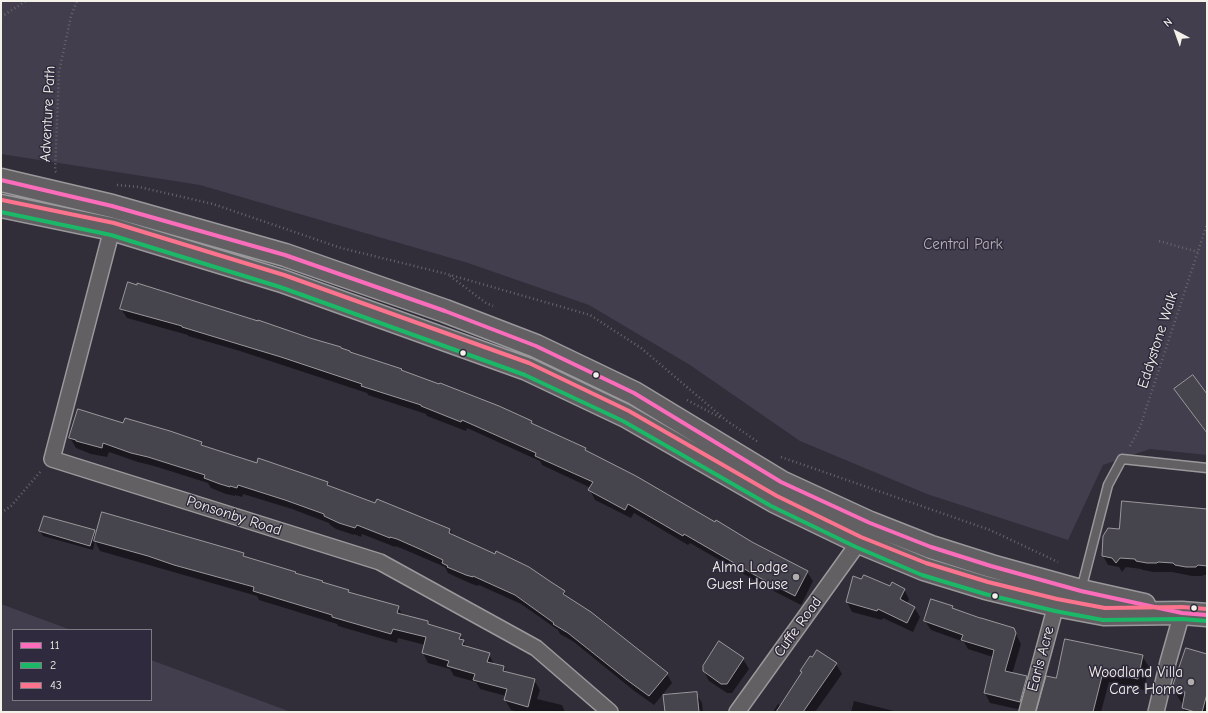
<!DOCTYPE html>
<style>
body{margin:0}
#map{position:relative;width:1208px;height:713px;overflow:hidden;background:#312e39;font-family:"Comic Neue",sans-serif}
canvas{display:block}
.frame{position:absolute;inset:0;border:2px solid #f4f1e8;pointer-events:none}
.legend{position:absolute;left:12px;top:629px;width:140px;height:72px;box-sizing:border-box;background:#2f2a3d;border:1px solid #7e7a81;margin:0;padding:5px 7px;list-style:none;font-size:12px;color:#f4f1e8}
.legend li{display:flex;align-items:center;gap:8px;height:20px}
.legend b{width:20px;border:1px solid #7e7a81}
.north{position:absolute;left:1156px;top:12px;width:40px;height:40px;-webkit-text-stroke:3px #2f2a3d;paint-order:stroke;rotate:319deg;font-size:11px;font-weight:700;line-height:16px;text-align:center;color:#f4f1e8}
.north::after{content:'';display:block;margin:auto;width:14px;height:18px;background:#f4f1e8;clip-path:polygon(50% 0,100% 100%,50% 72%,0 100%)}
</style>
<div id="map">
<canvas width="1208" height="713"></canvas>
<div class="frame"></div>
<ul class="legend">
<li><b style="height:5px;background:#fb6dba"></b>11</li>
<li><b style="height:5px;background:#1ab867"></b>2</li>
<li><b style="height:5px;background:#fc738d"></b>43</li>
</ul>
<div class="north">N</div>
</div>
<script>
const ctx = document.querySelector('canvas').getContext('2d');
ctx.lineJoin = 'round';
function fillPath(path, color) { ctx.fillStyle = color; ctx.fill(path, 'evenodd'); }
function strokePath(path, color, width, dash) { ctx.strokeStyle = color; ctx.lineWidth = width; ctx.lineCap = dash ? 'butt' : 'round'; ctx.setLineDash(dash || []); ctx.stroke(path); }
function label(font, color, halo, rows, align = 'center') {
  ctx.font = font + ' "Comic Neue",sans-serif'; ctx.lineWidth = 3; ctx.setLineDash([]); ctx.textBaseline = 'middle'; ctx.strokeStyle = halo; ctx.fillStyle = color; for (const [text, x, y, turn = 0] of rows) {
    ctx.save(); ctx.translate(x, y); ctx.rotate((+turn || 0) * Math.PI / 180); ctx.textAlign = isNaN(turn) ? turn : align; if (halo) ctx.strokeText(text, 0, 0); ctx.fillText(text, 0, 0); ctx.restore();
  }
}
const green = new Path2D(`
 M1,1H1207V455L1150,449L1103,465L1068,540L927,494L800,441L690,365L589,305L468,263L200,185L1,154Z
 M1,604L71,630H13V700H151V660L291,712H1Z`);
const shadow = new Path2D(`
 M121,309L310,339L341,347L342,349L351,354L401,369L402,371L531,421L533,425L585,449L588,453L752,543L807,572L813,581L801,605L766,587L690,543L688,545L634,513L631,518L595,500L590,490L591,488L542,465L540,461L467,428L466,431L427,416L426,414L368,395L367,393L240,351L188,336V335L127,318Z
 M1207,396V434L1181,398Z
 M124,424L201,442L204,447L257,464L328,483L330,487L376,504L450,530L454,536L564,592L568,599L667,674L672,683L654,705L633,690L574,642L560,634L558,630L521,604L479,585L478,586L472,584L454,576L448,573L445,567L403,549L395,546V547L362,534L361,537L354,534V535L336,529L330,525L329,523L292,509L243,494L242,497L235,495V496L226,494L211,488L208,483L154,466L138,462L109,452L107,457L91,454L76,448L70,438Z
 M1207,510V575H1204L1202,576H1192L1172,572H1153L1143,570L1141,569L1126,567L1122,572L1119,567L1108,565L1103,556L1120,530Z
 M40,531H94L97,535L243,554L246,558L322,582L323,584L348,591L350,594L398,607L403,616L428,622L430,625L460,635L467,648L489,654L494,665L503,667L507,673L534,680L540,690L537,699L562,705L565,712H519L511,710L505,700L506,696L480,689L476,682L454,676L450,669L428,663L423,653L425,645L398,638L397,643L338,626L337,624L259,600L257,596L100,551L95,541L93,550L43,536Z
 M891,587L904,589L909,599L907,604L914,607L920,617L913,632L883,618L882,620L852,612L847,602Z
 M952,607L953,609L980,620L1013,628L1021,644L1012,674L1027,677L1032,687L1026,711L990,703L985,693L993,657L968,649L964,642L931,630L925,621Z
 M720,643L743,659L749,669L732,693H727L709,681L704,671Z
 M817,651L836,664L842,674L815,712H773L778,704L780,705L785,698H786Z
 M1207,655V712H1185L1183,708V705L1173,689Z
 M1142,656L1149,667L1144,690L1109,682L1101,712H1037L1057,680Z
 M696,693L702,703L703,712H666Z
 M854,701L898,712H851Z`);
const building = new Path2D(`
 M128,282L137,285V283L258,321V320L310,338L341,347V348L350,351V352L402,369L401,370L439,384L440,383L499,406L532,421L531,423L586,448L585,450L636,476L715,522L716,520L752,542L808,571L795,596L760,578L684,534L683,536L628,504L625,510L588,490L593,482L535,456L536,453L462,420L461,422L421,406V405L361,386L362,384L281,357L182,327V326L120,309Z
 M1193,375L1207,394V433L1174,389Z
 M78,409L123,423L125,418L170,431L202,442L201,445L257,463L258,458L328,482L327,485L375,503L377,499L450,529L449,533L495,554L496,551L529,567L551,582L565,591L563,594L591,612L668,673L649,696L627,680L568,633L553,624L554,623L515,595L473,576V577L466,575L447,567L448,566L442,563L443,560L422,550L397,539L390,537V538L357,525L355,528L339,523L324,516V514L285,500L238,485L237,488L230,486V487L220,484L204,478L205,475L148,457L131,453L103,443L102,448L76,441V440L69,438Z
 M1122,501L1207,509V566L1198,565L1196,567H1186L1175,565L1173,563L1158,562L1157,563H1147L1136,561L1135,559L1120,558L1116,563L1112,558L1102,556L1103,536L1108,528L1119,529Z
 M102,512L244,553L243,556L296,572L295,573L323,581L322,582L349,590L348,592L399,606L397,613L428,621V624L461,634L459,639L464,640L462,645L490,653L487,662L504,666L503,671L535,679L528,707L504,700L507,689L473,680L475,674L447,666L449,661L422,653L426,637L393,629L391,634L332,617V615L253,591L254,587L174,565L148,556L94,541Z
 M44,516L95,530L90,546L39,531Z
 M864,575L890,586L892,582L905,589L900,599L915,607L907,623L878,609L877,611L846,602L853,576L861,579Z
 M931,599L953,606L952,608L980,618H981L1014,628L1016,633L1005,671L1027,676L1020,702L984,693L994,650L961,640L963,635L924,621Z
 M1065,639L1143,655L1138,679L1103,672L1093,712H1036L1046,676L1056,678Z
 M719,641L744,658L727,684H721L703,671V666Z
 M1186,648L1207,654V694L1202,712H1195L1182,708L1185,692L1172,689Z
 M817,650L837,663L803,712H776L802,672L800,671L810,656L812,657Z
 M697,692L699,712H665L663,695Z`);
const path = new Path2D(`
 M1,17L26,1
 M56,172L55,171L59,72L71,16L77,1
 M117,185L139,187L213,204L341,248L447,274L590,315L641,348L727,421L758,442
 M1159,241L1198,252
 M450,276L486,303L493,306
 M687,400L721,418
 M1130,446L1140,427L1207,224
 M781,457L990,530L1058,562
 M1,513L11,506L41,471`);
const lane = new Path2D(`
 M1081,590L1108,485L1122,459L1207,468`);
const street = new Path2D(`
 M112,229L52,459L380,562L536,648L610,712
 M737,712L859,542
 M1027,712L1056,605
 M1156,712L1168,662L1182,613`);
const primary = new Path2D(`
 M1,180L112,206L285,255L445,311L536,346L634,393L781,482L870,523L931,547L991,566L1081,591L1144,605
 M1,206L112,229L282,281L527,369L626,416L774,501L859,542L924,569L986,588L1056,605L1104,614L1182,613L1207,615`);
const bus1 = new Path2D(`
 M1,180L112,206L285,255L445,311L536,346L634,393L781,482L870,523L931,547L991,566L1081,591L1182,613L1207,615`);
const bus2 = new Path2D(`
 M1,212L111,235L280,287L525,375L623,421L771,506L856,547L922,575L985,594L1055,611L1103,620L1182,619L1207,621`);
const bus3 = new Path2D(`
 M2,200L114,223L284,275L529,363L629,411L777,496L861,537L926,563L988,582L1057,599L1105,608L1182,607L1207,609`);
const markers = [
 [463,353,3.5,"#f4f1e8"],
 [596,375,3.5,"#f4f1e8"],
 [796,577,4,"#b0adab"],
 [995,596,3.5,"#f4f1e8"],
 [1194,608,3.5,"#f4f1e8"],
 [1191,682,4,"#b0adab"]
];
const streetNames = [
 ["Adventure Path",48,114,-87],
 ["Eddystone Walk",1158,340,-72],
 ["Ponsonby Road",234,516,18],
 ["Cuffe Road",798,627,-54],
 ["Earls Acre",1041,659,-75]
];
const parkNames = [
 ["Central Park",963,245]
];
const poiNames = [
 ["Alma Lodge",788,568],
 ["Guest House",788,585],
 ["Woodland Villa",1183,673],
 ["Care Home",1183,690]
];
fillPath(green, '#423e4d');
fillPath(shadow, '#0007');
fillPath(building, '#46444c');
strokePath(building, '#9a989b', 1);
strokePath(lane, '#9a989b', 11);
strokePath(street, '#9a989b', 18);
strokePath(primary, '#9a989b', 25);
strokePath(path, '#68666b', 2.5, [1, 3]);
strokePath(lane, '#626063', 8);
strokePath(street, '#626063', 15);
strokePath(primary, '#626063', 22);
strokePath(bus1, '#fb6dba', 4);
strokePath(bus2, '#1ab867', 4);
strokePath(bus3, '#fc738d', 4);
for (const [x, y, r, color] of markers) { const dot = new Path2D(); dot.arc(x, y, r, 0, 2 * Math.PI); ctx.fillStyle = color; ctx.fill(dot); strokePath(dot, '#2f2a3d', 1.5); }
label('15px', '#f4f1e8', '#2f2a3d', streetNames);
label('15px', '#b7b3b3', '#2f2a3d', parkNames);
label('15px', '#f4f1e8', '#2f2a3d', poiNames, 'right');
</script>
